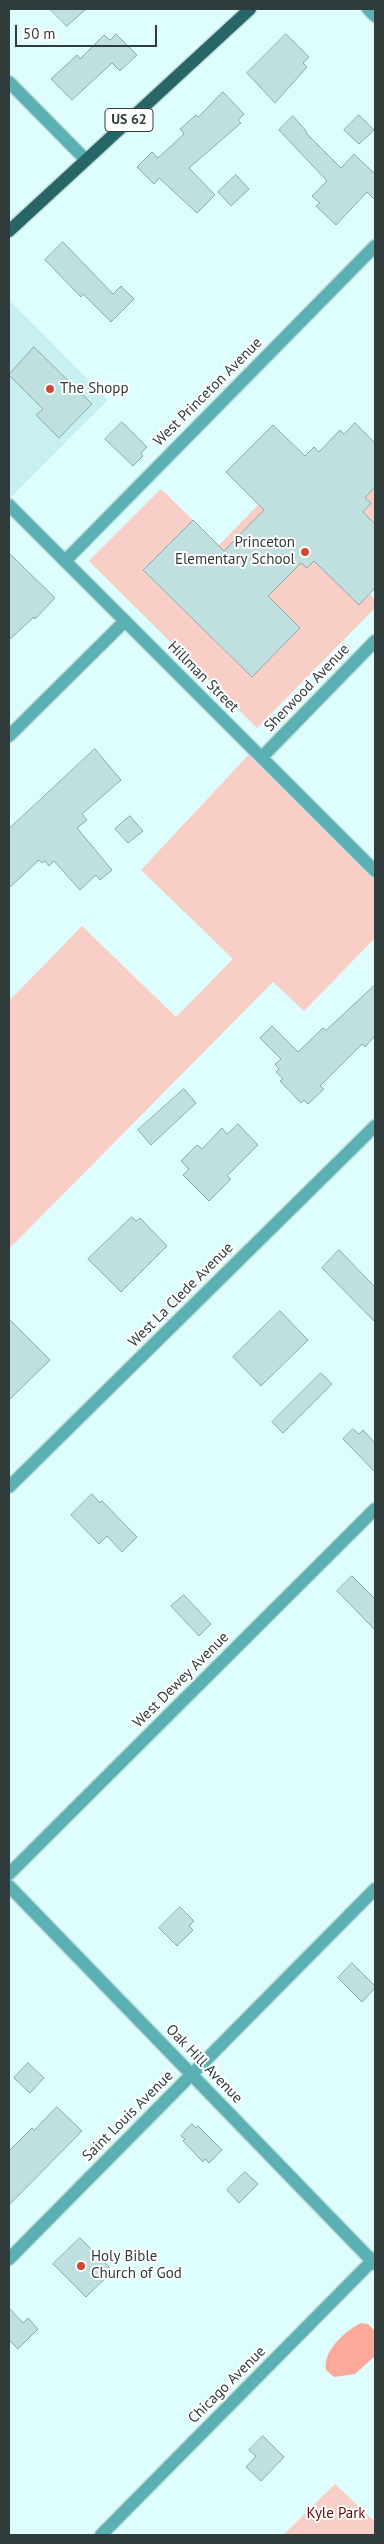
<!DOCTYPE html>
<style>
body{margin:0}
#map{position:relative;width:384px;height:2544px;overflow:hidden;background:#defdfd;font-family:"PT Sans",sans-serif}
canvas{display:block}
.frame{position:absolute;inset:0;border:10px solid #303c3c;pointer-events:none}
.scale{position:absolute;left:15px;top:25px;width:142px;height:22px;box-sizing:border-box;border:2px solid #303c3c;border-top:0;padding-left:6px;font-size:15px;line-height:18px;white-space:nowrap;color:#303c3c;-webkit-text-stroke:4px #fff;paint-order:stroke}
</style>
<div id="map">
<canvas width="384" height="2544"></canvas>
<div class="frame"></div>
<div class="scale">50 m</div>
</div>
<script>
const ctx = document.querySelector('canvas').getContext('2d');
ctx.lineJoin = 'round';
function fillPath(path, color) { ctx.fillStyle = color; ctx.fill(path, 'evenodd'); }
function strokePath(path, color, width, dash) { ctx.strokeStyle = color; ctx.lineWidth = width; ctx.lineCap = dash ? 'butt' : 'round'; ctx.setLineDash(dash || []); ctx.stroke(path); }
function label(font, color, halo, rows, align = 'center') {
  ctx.font = font + ' "PT Sans",sans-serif'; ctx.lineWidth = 4; ctx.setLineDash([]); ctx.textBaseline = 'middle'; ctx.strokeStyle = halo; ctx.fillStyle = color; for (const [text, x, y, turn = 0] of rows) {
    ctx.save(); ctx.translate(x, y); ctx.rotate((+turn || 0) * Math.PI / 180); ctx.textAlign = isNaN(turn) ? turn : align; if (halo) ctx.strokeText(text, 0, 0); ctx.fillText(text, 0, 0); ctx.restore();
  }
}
const built = new Path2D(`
 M9,300L108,400L9,499Z`);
const green = new Path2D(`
 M375,487V524L363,512L371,503L365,498Z
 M161,489L193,520L143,571L252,677L300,628L263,591L280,584L301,563L307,568L314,561L359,604L370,594L373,598L375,596V608L257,728L89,561Z
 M259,504L283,529L229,557L218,546Z
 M254,749L375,871V938L304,1011L273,982L9,1249V1001L82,926L176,1017L233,959L141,870Z
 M335,2484L375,2522V2535H283Z`);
const water = new Path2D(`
 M361,2323L368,2324L375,2331V2356L355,2374L334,2377L326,2370C322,2351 346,2330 361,2323Z`);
const building = new Path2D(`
 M50,9H86L67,26Z
 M116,34L137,55L120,71L112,63L72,100L51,79L77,55L80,59L104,35L110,40Z
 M286,34L309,57L303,63L307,67L275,103L247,73Z
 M223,92L244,114L238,120L241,123L189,168L215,195L197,213L159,178L154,184L137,167L152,152L158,158L184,134L180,129L196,115L198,117Z
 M359,115L374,130L359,144L344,130Z
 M293,116L307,132L306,133L341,168L354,154L375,174V200L367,192L336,225L316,206L320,203L312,196L327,181L279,130Z
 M236,175L249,189L231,206L218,192Z
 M63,242L113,294L121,286L134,299L111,322L83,294L81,297L45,260Z
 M34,347L92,404L59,438L36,415L43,409L9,375Z
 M122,422L147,447L141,453L143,456L133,466L105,439Z
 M355,423L375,443V487L365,498L371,503L363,512L375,524V588L359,605L314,561L307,568L301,563L268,596L300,628L252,677L143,570L193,520L224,551L264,510L226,472L273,425L305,456L314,447L319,452L340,430L344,434Z
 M9,553L55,598L35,619L34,617L9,640Z
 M95,749L121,780L82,814L87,820L77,828L112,870L100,880L96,875L80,890L54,861L49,866L45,861L42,863L39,860L9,888V829Z
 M130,816L143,831L128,843L115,829Z
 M375,985V1036L365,1047L362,1044L320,1086L324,1089L308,1104L304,1100L301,1103L280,1081L283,1079L276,1072L279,1069L275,1064L281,1059L260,1038L272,1026L298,1052L323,1028L326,1030Z
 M184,1089L196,1103L151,1145L138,1130Z
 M238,1124L258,1145L227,1176L231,1179L209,1201L183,1175L189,1169L181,1161L197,1145L202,1149L222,1128L227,1134Z
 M132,1217L136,1221L140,1218L167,1246L121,1292L88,1259Z
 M339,1250L375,1287V1322L322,1268Z
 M280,1311L308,1340L261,1386L233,1357Z
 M9,1319L50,1360L9,1400Z
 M321,1373L332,1384L283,1433L272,1422Z
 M353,1429L359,1434L363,1430L375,1443V1472L343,1439Z
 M92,1494L100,1503L102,1501L137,1537L122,1552L107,1536L99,1544L71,1515Z
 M352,1576L375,1599V1630L337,1591Z
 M184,1595L211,1624L199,1636L171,1606Z
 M180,1907L194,1921L189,1926L193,1930L177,1946L159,1928Z
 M352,1963L375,1986V1988L362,2002L338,1978Z
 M28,2063L44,2078L30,2093L14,2078Z
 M57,2107L82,2131L9,2205V2151L32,2128L34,2130Z
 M192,2124L196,2128L198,2126L222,2150L209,2163L205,2159L203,2162L183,2141L185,2139L181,2136Z
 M245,2172L258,2184L239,2203L227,2190Z
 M80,2238L113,2271L86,2297L53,2264Z
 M9,2308L23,2323L28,2318L38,2329L18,2349L9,2340Z
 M263,2436L284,2457L261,2481L246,2467L256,2456L249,2450Z`);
const minor = new Path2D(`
 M368,9L375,16
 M9,82L86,160
 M65,561L375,246
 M9,736L125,621
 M262,757L375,641
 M9,1487L375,1126
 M9,1874L375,1509
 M9,2259L375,1889
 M101,2535L375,2258`);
const tertiary = new Path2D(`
 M9,505L375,871
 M9,1886L375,2264`);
const primary = new Path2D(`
 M9,231L250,9`);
const markers = [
 [50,389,5,"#d24635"],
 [305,552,5,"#d24635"],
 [81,2266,5,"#d24635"]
];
const shields = [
 [129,120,48]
];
const shieldNames = [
 ["US 62",129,120]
];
const poiNames = [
 ["The Shopp",60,389],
 ["Princeton",295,543,"right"],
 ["Elementary School",295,560,"right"],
 ["Holy Bible",91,2257],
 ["Church of God",91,2274]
];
const streetNames = [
 ["West Princeton Avenue",208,392,-45],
 ["Hillman Street",203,677,45],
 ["Sherwood Avenue",307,688,-46],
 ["West La Clede Avenue",181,1295,-45],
 ["West Dewey Avenue",181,1680,-45],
 ["Oak Hill Avenue",204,2064,46],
 ["Saint Louis Avenue",128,2116,-45],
 ["Chicago Avenue",227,2385,-45]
];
const parkNames = [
 ["Kyle Park",336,2514]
];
fillPath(built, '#c9f0f0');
fillPath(green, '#f8cec6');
fillPath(water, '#fba99b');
fillPath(building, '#c0dfdf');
strokePath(building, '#8ca9a9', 1);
strokePath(minor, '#bfdada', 15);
strokePath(tertiary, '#bfdada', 15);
strokePath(primary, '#bfdada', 15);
strokePath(minor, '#5ab0b2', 12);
strokePath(tertiary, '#5ab0b2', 12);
strokePath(primary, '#286567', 12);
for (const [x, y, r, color] of markers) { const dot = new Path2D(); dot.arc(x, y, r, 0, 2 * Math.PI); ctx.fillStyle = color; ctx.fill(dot); strokePath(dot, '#fff', 2); }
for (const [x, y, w] of shields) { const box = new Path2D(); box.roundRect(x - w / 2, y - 11.5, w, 23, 4); ctx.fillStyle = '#fff'; ctx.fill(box); strokePath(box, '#303c3c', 1); }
label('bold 14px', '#303c3c', null, shieldNames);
label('15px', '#303c3c', '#fff', poiNames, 'left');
label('15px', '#303c3c', '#fff', streetNames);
label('15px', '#650a04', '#fff', parkNames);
</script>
